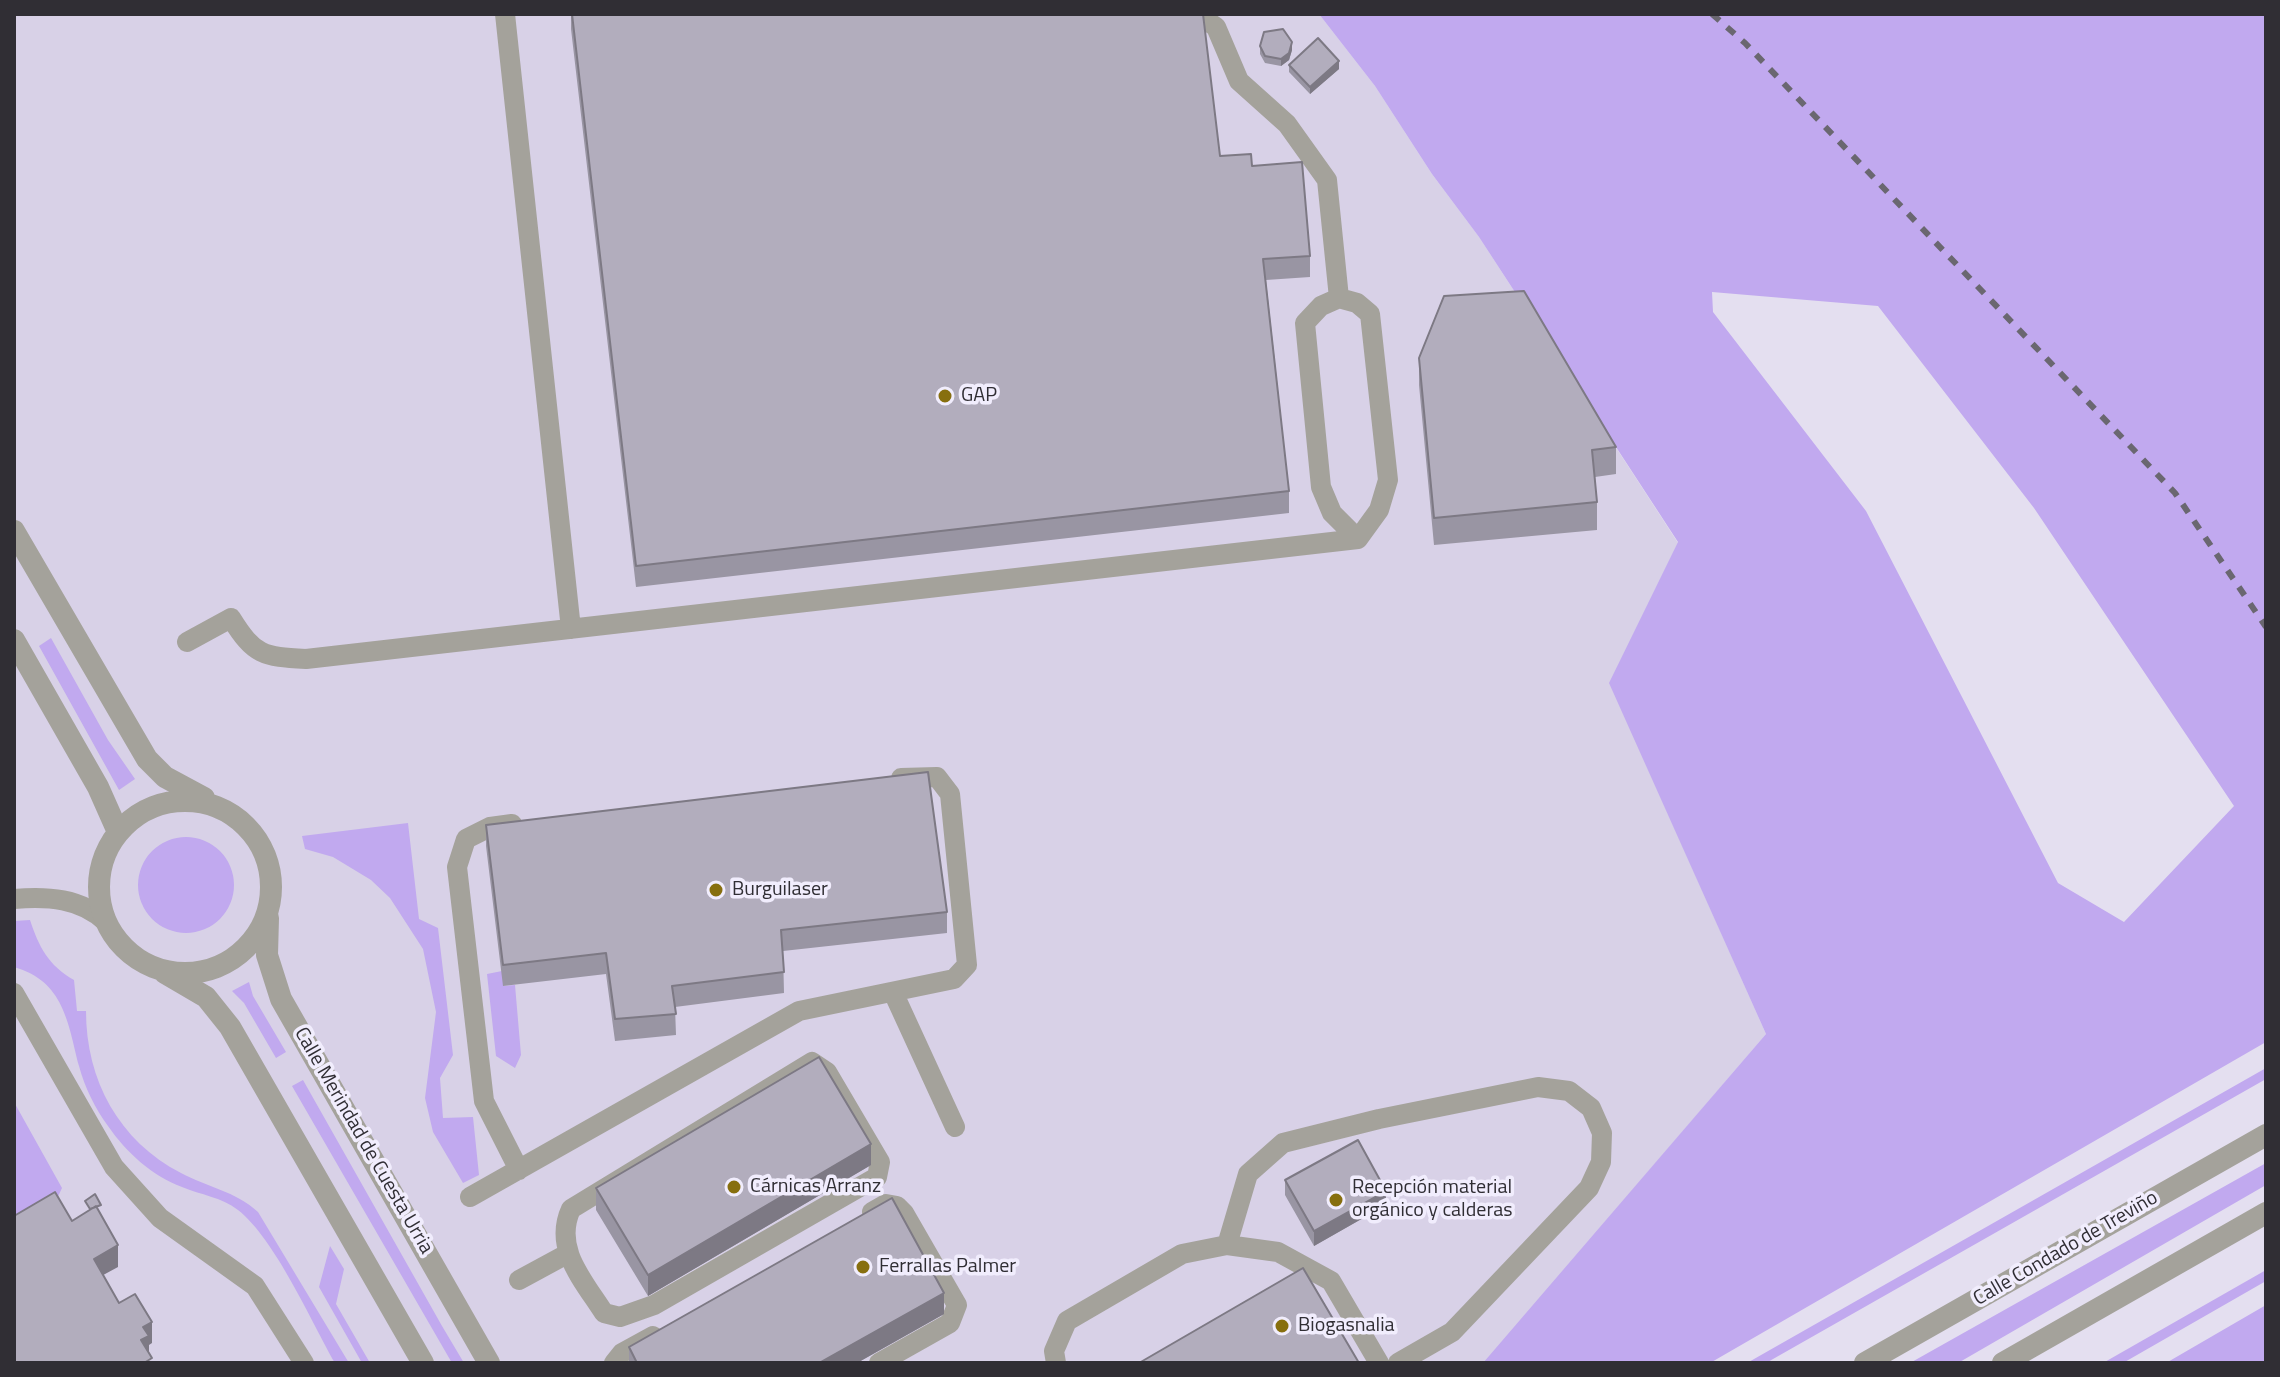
<!DOCTYPE html>
<meta charset="utf-8">
<style>
body{margin:0}
#map{position:relative;width:2280px;height:1377px;overflow:hidden;background:#e4dff0;font-family:"Titillium Web",sans-serif}
canvas{display:block}
.frame{position:absolute;inset:0;border:16px solid #302e34;pointer-events:none}
</style>
<div id="map">
<canvas width="2280" height="1377"></canvas>
<div class="frame"></div>
</div>
<script>
const ctx = document.querySelector('canvas').getContext('2d');
ctx.lineJoin = 'round';
function fillPath(path, color) { ctx.fillStyle = color; ctx.fill(path, 'evenodd'); }
function strokePath(path, color, width, dash) { ctx.strokeStyle = color; ctx.lineWidth = width; ctx.lineCap = dash ? 'butt' : 'round'; ctx.setLineDash(dash || []); ctx.stroke(path); }
function label(font, color, halo, rows, align = 'center') {
  ctx.font = font + ' "Titillium Web",sans-serif'; ctx.lineWidth = 7; ctx.setLineDash([]); ctx.textBaseline = 'middle'; ctx.strokeStyle = halo; ctx.fillStyle = color; for (const [text, x, y, turn = 0] of rows) {
    ctx.save(); ctx.translate(x, y); ctx.rotate((+turn || 0) * Math.PI / 180); ctx.textAlign = isNaN(turn) ? turn : align; if (halo) ctx.strokeText(text, 0, 0); ctx.fillText(text, 0, 0); ctx.restore();
  }
}
const built = new Path2D(`
 M14,14H1319L1375,86L1432,174L1479,237L1678,543L1610,683L1766,1034L1485,1363H14Z`);
const green = new Path2D(`
 M1319,14H2266V1042L1710,1363H1483L1766,1034L1609,683L1678,542L1479,237L1432,174L1375,86ZM1712,292L1878,306L2034,508L2234,806L2124,922L2058,883L1866,511L1713,312Z
 M51,638L108,740L135,779L119,790L39,646Z
 M408,823L419,919L438,928L453,1055L440,1078L443,1118L473,1117L479,1175L463,1183L433,1132L425,1098L436,1012L423,949L390,898L371,880L333,857L305,849L302,836Z
 M138 885a48 48 0 1 1 96 0a48 48 0 1 1-96 0Z
 M30,920C39,947 48,965 74,980L77,1011H86C86,1080 119,1141 181,1173C207,1187 235,1191 258,1212L349,1363H335C311,1321 275,1239 238,1210C221,1197 201,1195 182,1187C152,1176 126,1152 108,1126C95,1108 85,1088 79,1066C68,1023 64,981 14,967V921Z
 M502,971L504,986L515,985L521,1055L515,1068L496,1056L487,974Z
 M249,982L253,996L286,1052L276,1058L244,1003L232,991Z
 M2266,1068V1079L1766,1363H1747Z
 M303,1080L442,1326L464,1363H452L292,1086Z
 M14,1102L62,1188L54,1205L14,1223Z
 M2266,1163V1185L1958,1363H1910Z
 M330,1246L344,1269L336,1304L370,1363H362L319,1287Z
 M2266,1270V1281L2123,1363H2103Z
 M2266,1305V1363H2166Z`);
const service = new Path2D(`
 M505,14L571,629
 M1197,14L1216,27L1239,81L1287,124L1327,180L1339,298
 M187,642L231,618C254,655 263,657 306,659L1358,539L1379,510L1388,480L1370,314L1357,303L1339,298L1321,306L1305,323L1321,487L1332,513L1358,539
 M512,824L490,827L466,839L457,867L484,1101L519,1170
 M14,899C47,896 81,898 106,922
 M893,992L955,1127
 M14,993L114,1167L160,1218L255,1286L304,1363
 M812,1062L827,1072L880,1162L877,1177L654,1305L620,1317L604,1313C583,1280 553,1248 571,1209Z
 M470,1197L799,1011L954,979L967,965L950,794L937,777L901,778
 M872,1212L886,1204L897,1206L904,1213L957,1305L950,1323L879,1363
 M1227,1245L1248,1174L1283,1143L1379,1119L1538,1087L1569,1091L1591,1108L1602,1133L1601,1162L1589,1188L1452,1332L1398,1363
 M519,1280L567,1254
 M614,1363L622,1353L653,1336
 M1056,1363L1054,1351L1067,1321L1182,1254L1227,1245L1278,1252L1331,1281L1379,1363`);
const minor = new Path2D(`
 M14,531L147,759L165,777L204,798
 M14,640L98,787L118,832
 M99 887a86 86 0 1 1 172 0a86 86 0 1 1-172 0Z
 M268,918L267,955L281,999L489,1363
 M165,973L206,997L230,1027L423,1363
 M1865,1363L2266,1135
 M2003,1363L2266,1213`);
const rail = new Path2D(`
 M1712,14L1745,43L2175,493L2266,627`);
const wall = new Path2D(`
 M571,14H1203L1220,156L1252,166L1310,256V277L1266,280L1289,491V513L636,587L571,29Z
 M1260,46L1292,50L1289,60L1281,66L1265,63L1260,54Z
 M1289,65L1339,69L1310,94L1289,72Z
 M1419,358L1616,447V474L1595,477L1597,502V530L1434,545L1419,385Z
 M486,825L947,912V933L783,951L784,993L675,1007L676,1035L615,1041L606,974L503,986L486,846Z
 M871,1165L648,1296L596,1210V1188Z
 M1285,1180L1386,1205L1314,1246L1285,1195Z
 M944,1314L857,1363H629V1347Z`);
const shadedWall = new Path2D(`
 M1292,42V50L1289,60L1281,66V59Z
 M1339,61V69L1310,94V87Z
 M871,1144V1165L648,1296V1275Z
 M1386,1191V1205L1314,1246V1231Z
 M118,1245V1267L94,1280V1259Z
 M944,1293V1314L857,1363H819Z
 M152,1322V1343L149,1345V1357L141,1340L143,1327Z`);
const building = new Path2D(`
 M572,14H1203L1220,156L1251,154L1252,166L1302,162L1310,256L1263,259L1289,491L636,566Z
 M1283,29L1292,42L1289,53L1281,59L1265,56L1260,46L1264,32Z
 M1318,38L1339,61L1310,87L1289,65Z
 M1524,291L1616,447L1592,450L1597,502L1434,518L1419,358L1444,296Z
 M928,772L947,912L781,930L784,972L672,986L676,1014L615,1019L606,953L503,965L486,825Z
 M819,1057L871,1144L648,1275L596,1188Z
 M1358,1140L1386,1191L1314,1231L1285,1180Z
 M55,1192L72,1221L96,1206L118,1245L94,1259L119,1303L135,1294L152,1322L143,1327L149,1336L141,1340L152,1358L144,1363H14V1216Z
 M95,1194L101,1205L90,1209L85,1201Z
 M892,1198L944,1293L819,1363H637L629,1347Z
 M1303,1268L1359,1363H1139Z`);
const markers = [
 [945,396,8,"#876f0f"],
 [716,890,8,"#876f0f"],
 [734,1187,8,"#876f0f"],
 [1336,1200,8,"#876f0f"],
 [863,1267,8,"#876f0f"],
 [1282,1326,8,"#876f0f"]
];
const poiNames = [
 ["GAP",961,396],
 ["Burguilaser",732,890],
 ["Cárnicas Arranz",750,1187],
 ["Recepción material",1352,1188],
 ["orgánico y calderas",1352,1211],
 ["Ferrallas Palmer",879,1267],
 ["Biogasnalia",1298,1326]
];
const streetNames = [
 ["Calle Merindad de Cuesta Urria",363,1141,60],
 ["Calle Condado de Treviño",2066,1249,-30]
];
fillPath(built, '#d8d1e7');
fillPath(green, '#c1a9ef');
strokePath(service, '#a4a29b', 20);
strokePath(minor, '#a4a29b', 22);
strokePath(rail, '#6a6770', 6, [10, 10]);
fillPath(wall, '#9995a3');
fillPath(shadedWall, '#7d7984');
fillPath(building, '#b2adbd');
strokePath(building, '#7d7984', 2);
for (const [x, y, r, color] of markers) { const dot = new Path2D(); dot.arc(x, y, r, 0, 2 * Math.PI); ctx.fillStyle = color; ctx.fill(dot); strokePath(dot, '#f1edfd', 3); }
label('20px', '#302e34', '#f1edfd', poiNames, 'left');
label('20px', '#302e34', '#f1edfd', streetNames);
</script>
